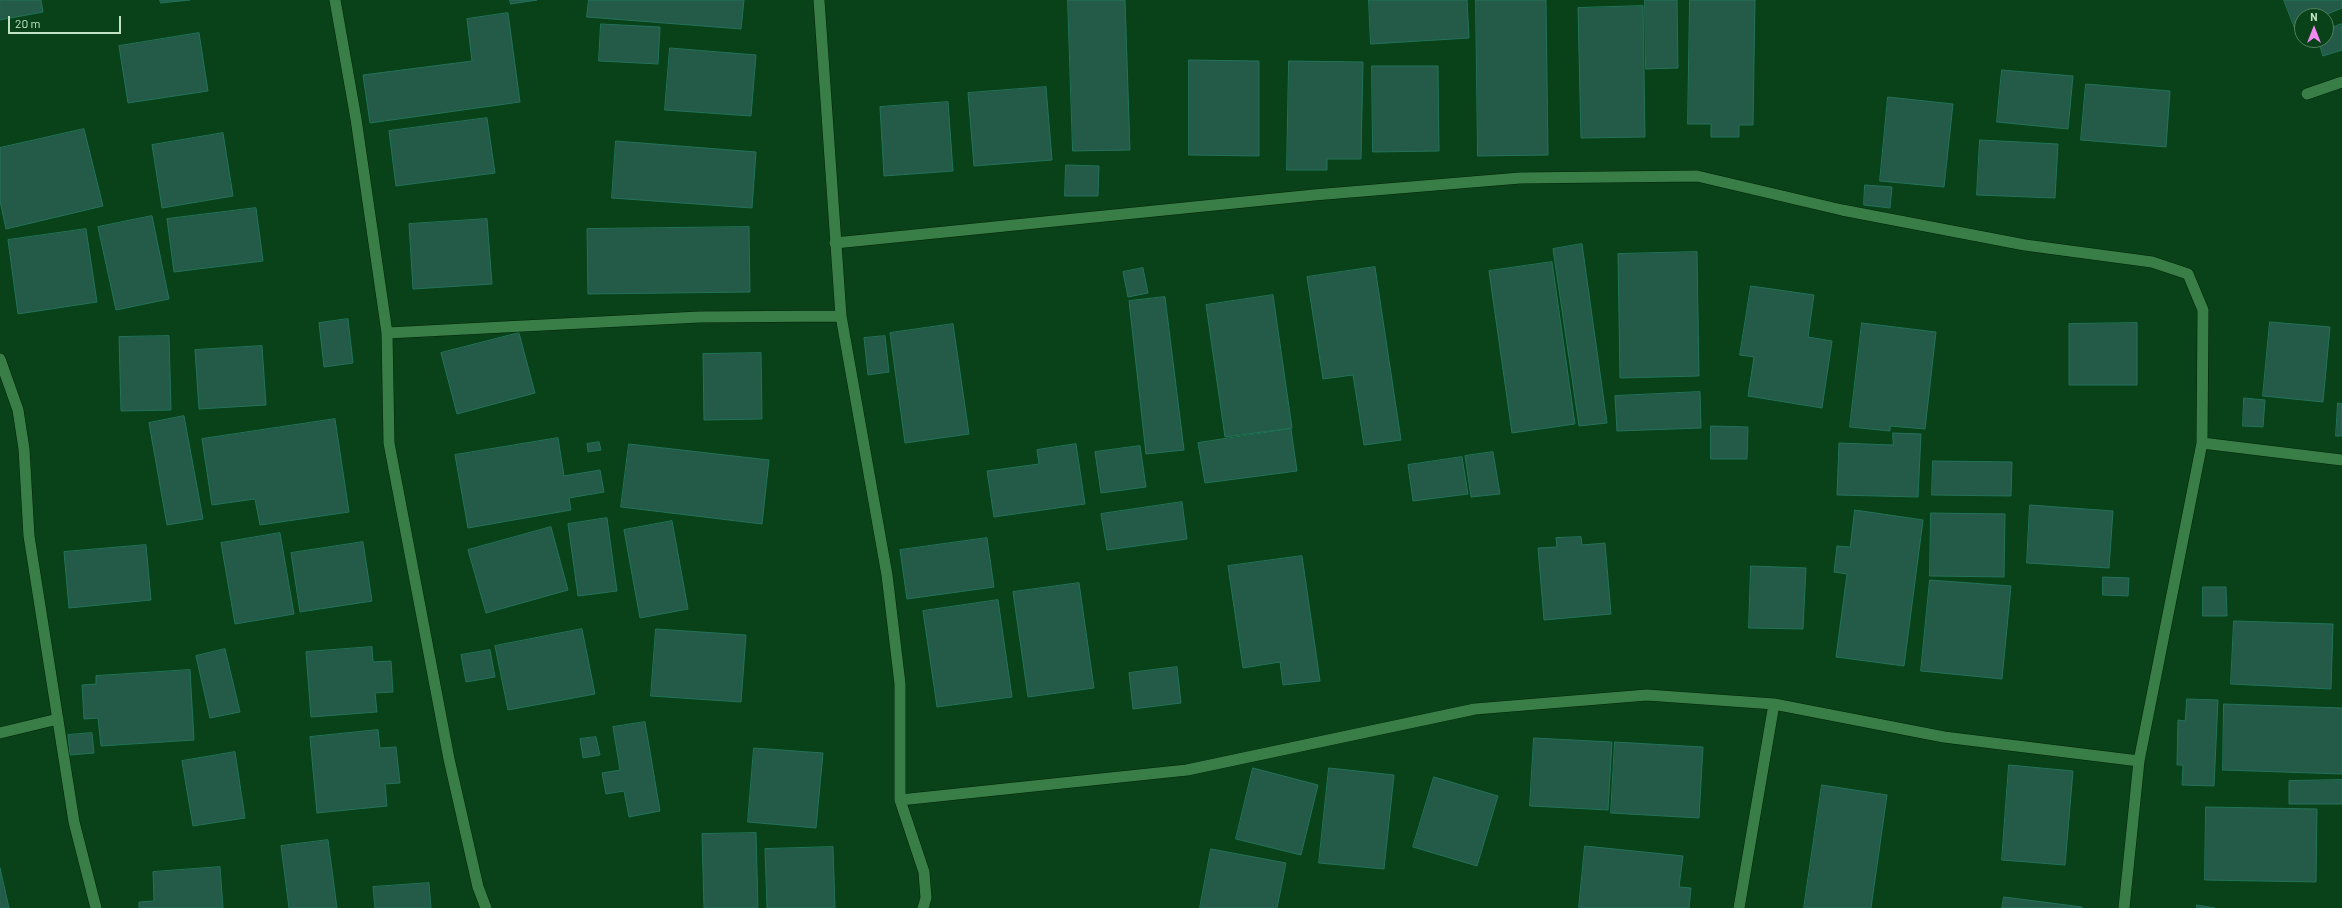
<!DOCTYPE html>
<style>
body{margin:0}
#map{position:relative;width:2342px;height:908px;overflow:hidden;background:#094119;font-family:Barlow,sans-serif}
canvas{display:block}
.north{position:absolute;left:2294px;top:8px;width:40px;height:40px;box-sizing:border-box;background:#094119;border:1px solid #52815d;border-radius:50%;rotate:0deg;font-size:11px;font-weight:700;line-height:16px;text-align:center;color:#c0e2c3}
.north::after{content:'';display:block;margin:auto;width:14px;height:18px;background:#f489f1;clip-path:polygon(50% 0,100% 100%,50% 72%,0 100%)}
.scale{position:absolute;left:8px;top:16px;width:113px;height:18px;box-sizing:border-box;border:2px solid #c0e2c3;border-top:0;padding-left:5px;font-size:12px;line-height:14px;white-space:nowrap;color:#c0e2c3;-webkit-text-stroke:3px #094119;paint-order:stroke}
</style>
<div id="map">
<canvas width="2342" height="908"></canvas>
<div class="north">N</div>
<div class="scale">20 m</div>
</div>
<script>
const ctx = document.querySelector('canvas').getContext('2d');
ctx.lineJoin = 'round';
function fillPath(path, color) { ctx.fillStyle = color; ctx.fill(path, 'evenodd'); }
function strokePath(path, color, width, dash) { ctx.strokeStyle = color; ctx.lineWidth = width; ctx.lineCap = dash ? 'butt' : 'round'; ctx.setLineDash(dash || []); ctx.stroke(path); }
const building = new Path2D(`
 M0,0H41L43,12L0,20Z
 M160,0H190L161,3Z
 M510,0H537L511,4Z
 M589,0H744L741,29L587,17Z
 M1068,0H1125L1130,150L1073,151Z
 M1369,0H1467L1469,38L1371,44Z
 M1476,0H1546L1548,155L1478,156Z
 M1645,0H1677L1678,68L1646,69Z
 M1690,0H1755L1753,125H1739V137H1711V124H1688Z
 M2284,0H2342V8L2323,16H2302V25L2295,28Z
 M1643,6L1645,137L1581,138L1578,8Z
 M508,13L520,102L370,123L363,75L472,61L467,19Z
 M601,24L660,27L658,64L599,61Z
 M2342,24V50L2323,56L2318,40H2326V30Z
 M199,33L208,91L128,103L119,46Z
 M670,48L756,55L751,116L665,110Z
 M1189,60L1259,61V156L1189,155Z
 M1289,61L1363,62L1361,159H1327V170H1287Z
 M1372,66H1438L1439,151L1373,152Z
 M2002,70L2073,76L2068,129L1997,122Z
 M2086,84L2170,91L2166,147L2081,140Z
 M1046,87L1052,160L974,166L968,93Z
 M1888,97L1953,104L1944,187L1880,181Z
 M948,102L953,171L884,176L880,107Z
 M487,118L495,173L396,186L389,131Z
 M84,129L103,206L6,229L0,201V148Z
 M223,133L233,196L162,208L152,145Z
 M1980,140L2058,144L2055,198L1977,195Z
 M616,141L756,152L752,208L612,198Z
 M1066,165L1099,166L1098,196H1065Z
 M1865,185L1892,187L1890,208L1864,205Z
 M256,208L263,261L174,272L167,219Z
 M152,216L169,299L116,310L98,227Z
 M487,219L492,284L413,289L409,224Z
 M749,227L750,292L588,294L587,229Z
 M86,229L97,302L18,314L8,240Z
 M1582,244L1607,423L1579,426L1553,249Z
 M1697,252L1699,376L1620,378L1618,254Z
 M1552,262L1575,424L1512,433L1489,271Z
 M1375,267L1401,440L1364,445L1353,375L1323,379L1307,277Z
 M1143,268L1148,293L1128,297L1123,272Z
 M1751,286L1814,295L1808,337L1832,341L1822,408L1748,396L1754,357L1740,355Z
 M1273,295L1292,428L1225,437L1206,305Z
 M1165,297L1184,450L1146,454L1129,301Z
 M348,319L353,363L324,367L319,323Z
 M2270,322L2330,327L2323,402L2263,396Z
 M1862,323L1936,332L1925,429L1890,426V431L1850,427Z
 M2137,323V385H2069V324Z
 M953,324L969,434L905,443L890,333Z
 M519,333L535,393L457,414L441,353Z
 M169,336L171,410L121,411L119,337Z
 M885,336L889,372L868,375L864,338Z
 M262,346L266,405L199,409L195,350Z
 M761,353L762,419L704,420L703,354Z
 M1700,392L1701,428L1617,431L1615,396Z
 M2244,398L2265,400L2263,427L2243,426Z
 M2338,403L2342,404V436H2336Z
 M184,416L203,519L167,525L149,423Z
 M335,419L349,512L260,525L255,499L212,505L202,439Z
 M1711,426L1748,427L1747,459H1711Z
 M1291,429L1297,471L1205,483L1198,443Z
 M1893,433L1921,434L1918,497L1837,495L1839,443L1893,445Z
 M558,438L564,476L600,470L604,492L569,498L571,510L468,528L455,455Z
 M599,442L601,450L588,452L587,444Z
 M629,444L769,460L762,524L621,507Z
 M1076,444L1085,504L994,517L987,471L1039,464L1037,450Z
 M1140,446L1146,487L1101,493L1095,452Z
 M1493,452L1500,494L1471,497L1465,456Z
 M1462,457L1468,494L1413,501L1408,465Z
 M1933,461L2012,462L2011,496L1932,495Z
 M1182,502L1187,539L1107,550L1101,514Z
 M2030,505L2113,511L2109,568L2027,563Z
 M1855,510L1923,520L1904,666L1836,657L1847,574L1834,572L1837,546L1850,547Z
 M1931,513L2005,514L2004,577L1930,576Z
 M607,518L617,591L578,596L568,524Z
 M672,521L688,609L640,618L624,530Z
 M551,527L568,590L486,613L468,550Z
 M280,533L294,614L235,624L221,543Z
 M1581,537L1582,545L1605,543L1611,614L1544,620L1538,548L1557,547L1556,538Z
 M987,538L994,587L907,599L900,550Z
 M363,542L372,601L300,612L291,553Z
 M146,545L151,600L69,608L64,552Z
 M1302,556L1320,681L1283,685L1280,662L1243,668L1228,566Z
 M1751,566L1806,568L1803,629L1749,628Z
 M2103,577L2129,578L2128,596L2103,595Z
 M1930,580L2011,586L2002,679L1921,671Z
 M1079,583L1094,688L1028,697L1013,592Z
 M2203,587H2226L2227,616H2203Z
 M998,600L1012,697L937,707L923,611Z
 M2234,621L2333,624L2331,689L2231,684Z
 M582,629L595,694L508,710L495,646Z
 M656,629L746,635L741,702L651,696Z
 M372,647L373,662L391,661L393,692L375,693L377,712L311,717L306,652Z
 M225,649L240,712L210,718L196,656Z
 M490,650L495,677L466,682L461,655Z
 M1177,667L1181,703L1133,709L1129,673Z
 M190,670L194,740L101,746L98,718L84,719L82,685L96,684V676Z
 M2187,699L2218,700L2214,786L2182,785L2183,765H2177L2178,720L2185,721Z
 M2224,704L2342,708V774L2223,770Z
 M645,722L660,811L629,817L624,791L606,794L602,773L620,770L613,727Z
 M378,730L380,748L396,747L400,783L385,784L387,806L317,813L310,737Z
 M92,733L94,753L70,755L68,735Z
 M596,737L600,755L583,758L580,739Z
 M1534,738L1612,742L1608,810L1530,806Z
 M1615,742L1703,747L1699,818L1611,813Z
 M754,748L823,753L816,828L748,822Z
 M235,752L245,818L193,826L182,761Z
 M2009,765L2073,771L2065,865L2002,860Z
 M1253,768L1318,785L1301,855L1236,839Z
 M1329,768L1394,775L1384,869L1319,863Z
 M1434,777L1498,796L1477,866L1413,847Z
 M2342,780V804H2289V781Z
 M1822,785L1887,795L1871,908H1804Z
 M2206,807L2317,809L2316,882L2205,880Z
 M756,833L758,908H704L702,834Z
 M328,840L337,908H289L281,846Z
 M1585,846L1683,856L1679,887L1691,888L1689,908H1579Z
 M833,847L835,908H767L765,849Z
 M1211,849L1286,863L1277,908H1200Z
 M220,867L223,908H139V902L154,901L153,872Z
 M0,868L9,908H0Z
 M429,883L431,908H375L373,887Z
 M2004,897L2082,907V908H2002Z
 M2197,905L2215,908H2197Z`);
const minor = new Path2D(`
 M335,0L356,119L387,333L389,443L449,759L478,887L486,908
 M819,0L841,316L887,575L900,684V800L924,872L926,898L923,908
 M2307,94L2342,82
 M835,243L1314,195L1520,178L1697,176L1842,210L2025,245L2152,262L2188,274L2203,310L2202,443L2139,761L2124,908
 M387,333L699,317L841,316
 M0,359L18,410L24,449L29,536L74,822L96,908
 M2202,443L2342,460
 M0,733L58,719
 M900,800L1187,770L1475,709L1647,695L1774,704L1944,737L2139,761
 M1739,908L1774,704`);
fillPath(building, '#245b48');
strokePath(building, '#22735a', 1);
strokePath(minor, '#002509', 12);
strokePath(minor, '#3a7e47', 11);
</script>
